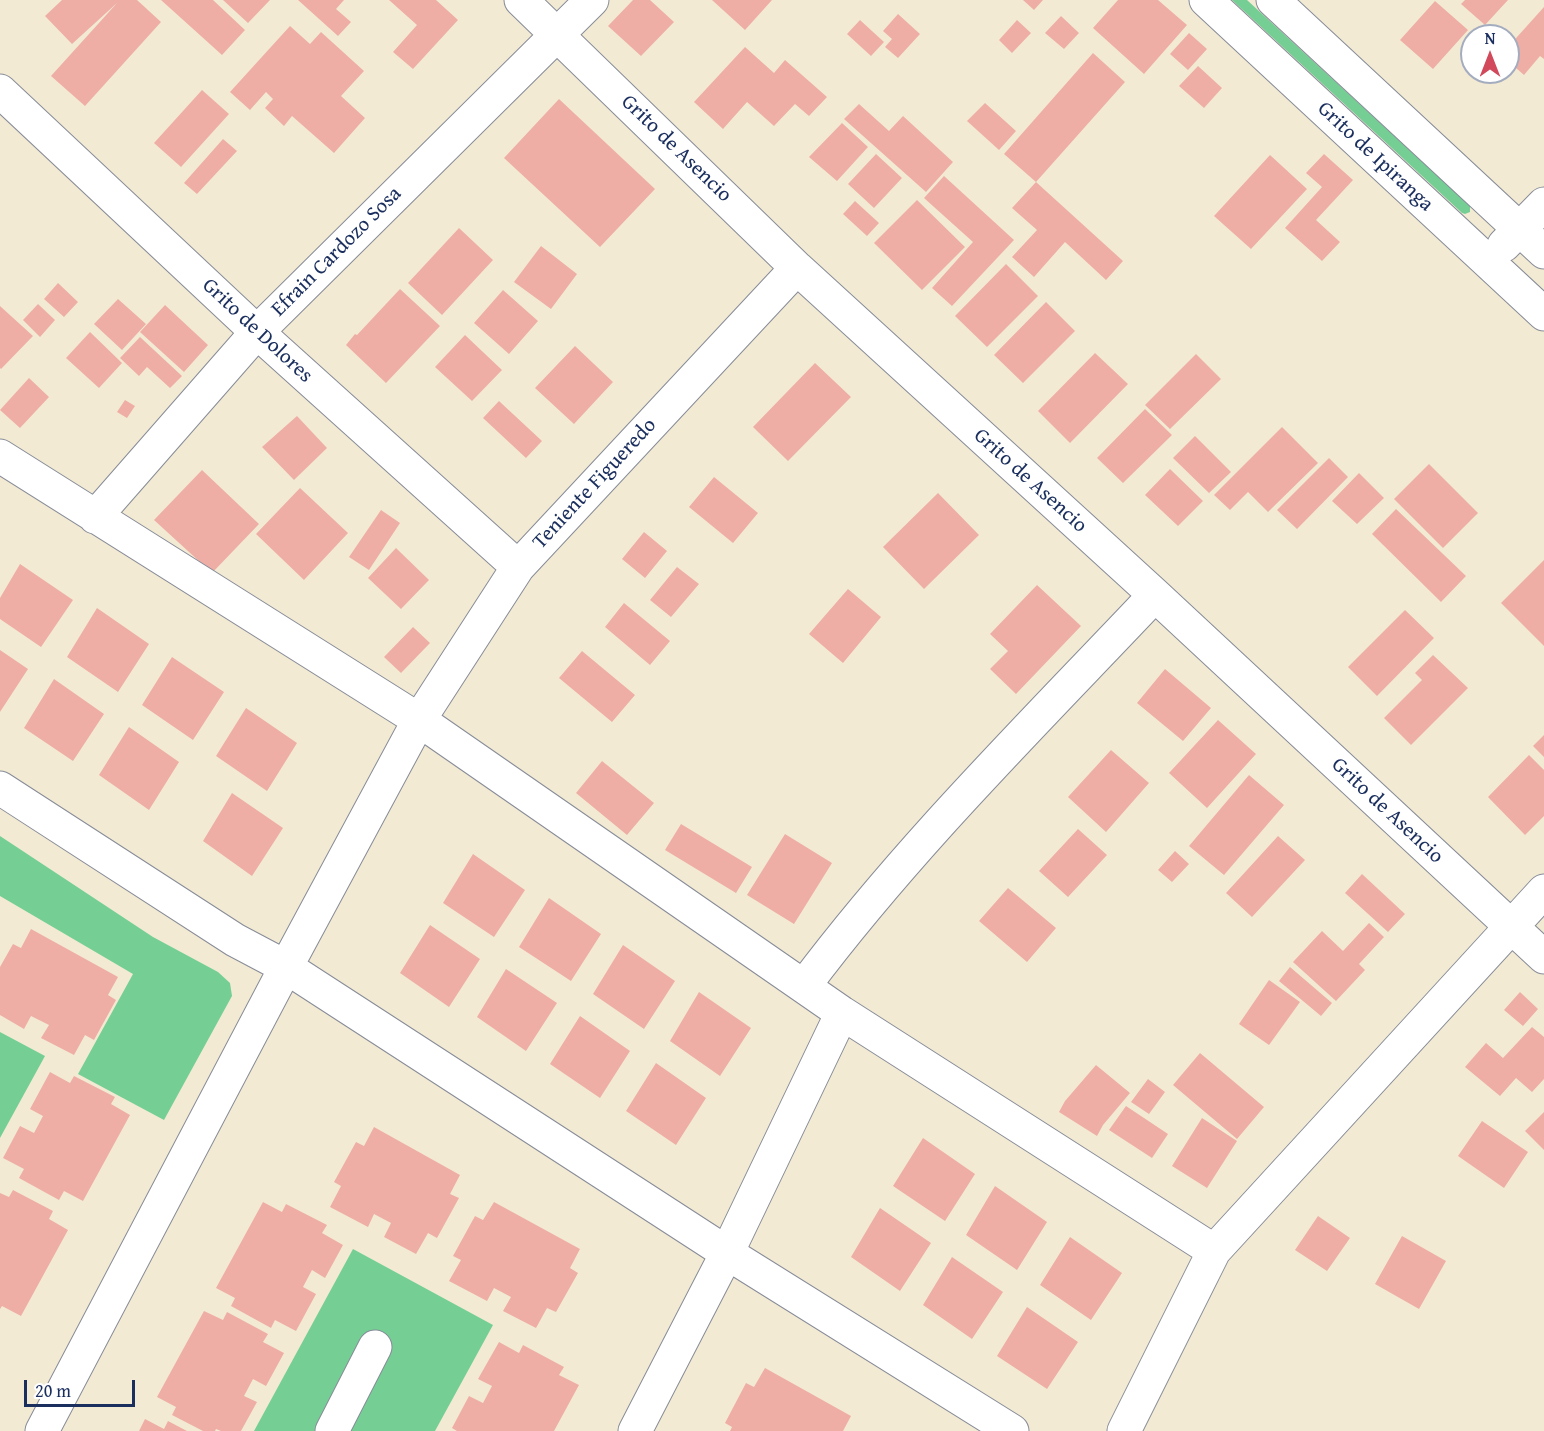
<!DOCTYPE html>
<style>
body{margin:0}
#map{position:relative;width:1544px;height:1431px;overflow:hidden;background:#f3ead3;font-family:"Gentium Book Plus",serif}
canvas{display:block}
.north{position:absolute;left:1460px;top:24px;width:60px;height:60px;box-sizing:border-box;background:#fff;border:2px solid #a4acbf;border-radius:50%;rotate:0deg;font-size:16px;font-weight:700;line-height:24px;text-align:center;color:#1b2f5e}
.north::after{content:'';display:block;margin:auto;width:21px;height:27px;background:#d1495b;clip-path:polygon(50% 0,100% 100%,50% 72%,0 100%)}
.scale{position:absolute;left:24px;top:1380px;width:111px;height:27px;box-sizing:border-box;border:3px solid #1b2f5e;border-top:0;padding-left:8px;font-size:18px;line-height:21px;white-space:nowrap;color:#1b2f5e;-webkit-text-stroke:4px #fff;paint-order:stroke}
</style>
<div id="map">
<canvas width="1544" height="1431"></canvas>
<div class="north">N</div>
<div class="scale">20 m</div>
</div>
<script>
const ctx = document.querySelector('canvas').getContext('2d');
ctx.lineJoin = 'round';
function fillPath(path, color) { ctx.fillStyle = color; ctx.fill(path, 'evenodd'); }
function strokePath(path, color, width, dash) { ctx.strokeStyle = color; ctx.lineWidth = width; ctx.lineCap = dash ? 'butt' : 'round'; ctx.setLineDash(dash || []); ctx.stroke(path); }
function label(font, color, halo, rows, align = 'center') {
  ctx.font = font + ' "Gentium Book Plus",serif'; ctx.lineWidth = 4.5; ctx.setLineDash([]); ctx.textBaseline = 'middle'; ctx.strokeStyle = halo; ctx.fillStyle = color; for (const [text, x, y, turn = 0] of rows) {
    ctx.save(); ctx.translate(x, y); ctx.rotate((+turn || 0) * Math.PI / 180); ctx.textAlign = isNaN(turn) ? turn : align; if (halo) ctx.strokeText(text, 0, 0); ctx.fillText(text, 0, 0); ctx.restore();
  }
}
const green = new Path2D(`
 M1232,0H1247L1470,206V212L1465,214L1462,213Z
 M0,836L153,937L218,972L230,983L232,996L164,1120L78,1074L133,974L0,896Z
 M0,1032L45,1056L0,1138Z
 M353,1249L493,1325L435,1431H254Z`);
const building = new Path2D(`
 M62,0H137L161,22L85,106L51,76L117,3L72,44L45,16Z
 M161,0H213L245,30L222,55Z
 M223,0H270L248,23Z
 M298,0H344L336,9L351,22L338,36Z
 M389,0H436L458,20L413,69L393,52L417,25Z
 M633,0H650L674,22L641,56L608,26Z
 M712,0H772L745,30Z
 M1023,0H1043L1034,10Z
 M1118,0H1158L1187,25L1144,74L1093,28Z
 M1465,0H1508L1485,25L1461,4Z
 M1435,1L1468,30L1433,69L1400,40Z
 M1544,7V59L1540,56L1524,75L1508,61V47Z
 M898,14L920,34L898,58L885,47L892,39L883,31Z
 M1061,16L1079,33L1064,49L1045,33Z
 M860,20L884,42L871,56L847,34Z
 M1017,20L1031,33L1012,53L999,40Z
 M290,26L310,44L321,32L364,71L341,96L365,118L334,153L292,116L284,126L265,108L273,99L266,92L250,110L230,92Z
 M1189,33L1207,49L1188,70L1170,54Z
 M745,47L774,73L785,60L827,97L809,116L795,104L774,126L747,102L723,129L694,102Z
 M1093,53L1125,82L1036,182L1004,154Z
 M1198,66L1222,88L1204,108L1179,86Z
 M202,90L229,114L181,167L154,143Z
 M559,99L655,189L600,247L504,158Z
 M985,103L1016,131L999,150L967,121Z
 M859,104L889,131L903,116L953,162L926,192L844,119Z
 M842,123L868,147L837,181L809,157Z
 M223,139L237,151L197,194L184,183Z
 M876,154L902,178L874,208L848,184Z
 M1324,154L1353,180L1316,220L1340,242L1322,261L1285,228L1322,187L1306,173Z
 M1270,155L1307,189L1251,249L1214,216Z
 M944,176L1014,240L952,306L932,288L973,242L924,198Z
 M1036,182L1123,261L1106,280L1065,242L1034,277L1012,257L1037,230L1012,208Z
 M917,200L965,247L922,290L874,243Z
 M855,201L879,223L867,236L843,214Z
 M459,228L493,260L442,315L408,283Z
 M541,246L577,274L551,309L514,282Z
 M1006,264L1038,296L987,347L955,316Z
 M58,283L78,302L64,317L44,299Z
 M400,289L440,326L386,383L346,345L355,334L357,335Z
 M503,290L538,321L509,354L474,323Z
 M118,299L146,324L122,350L94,324Z
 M1046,302L1075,331L1023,383L994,355Z
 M38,304L55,320L40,337L23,320Z
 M165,305L208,345L184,372L140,332Z
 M0,306L33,336L1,369L0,368Z
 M90,332L122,363L99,388L66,358Z
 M465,335L502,370L472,401L435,367Z
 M140,337L182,376L170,388L147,367L139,376L120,358Z
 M575,346L613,382L574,424L535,388Z
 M1095,353L1128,384L1070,443L1038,411Z
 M1196,354L1221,379L1170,429L1145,405Z
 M815,363L851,397L788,461L753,427Z
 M29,378L49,397L20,428L0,410Z
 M125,400L135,406L127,418L117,412Z
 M499,401L542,441L526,458L483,418Z
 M1145,409L1172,435L1123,483L1097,458Z
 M297,416L327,448L294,480L262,447Z
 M1282,427L1318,463L1268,512L1248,492L1230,510L1214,495Z
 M1195,436L1231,472L1209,493L1173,458Z
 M1329,458L1348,477L1297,529L1277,510Z
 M1429,464L1478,513L1443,548L1394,499Z
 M1170,469L1203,501L1178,526L1145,495Z
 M202,470L259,524L212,573L154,520Z
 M1359,473L1384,498L1357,524L1332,501Z
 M714,477L758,513L733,543L689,507Z
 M300,488L348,533L304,580L256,534Z
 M938,493L979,535L924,589L883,547Z
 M1396,509L1466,576L1441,602L1372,534Z
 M381,510L400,523L369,570L349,557Z
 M644,532L667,551L645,578L622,559Z
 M396,548L429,580L401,609L368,578Z
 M1544,560V646L1501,603Z
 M20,564L73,600L41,647L0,619V598Z
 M677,567L699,584L671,617L650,600Z
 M1037,585L1081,626L1016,694L990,669L1008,651L990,634Z
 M848,589L881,617L843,663L809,634Z
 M624,603L670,641L650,665L605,627Z
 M97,608L149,644L118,692L67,657Z
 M1405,610L1434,638L1377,696L1348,667Z
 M413,627L430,643L401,673L384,657Z
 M0,650L28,669L0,712Z
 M582,651L635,695L612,722L559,678Z
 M1433,655L1468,688L1411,745L1384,718L1422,680L1415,673Z
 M172,657L224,692L193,740L142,705Z
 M1165,669L1211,708L1183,741L1137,703Z
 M54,679L104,714L73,761L24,728Z
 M246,708L297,743L267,791L216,756Z
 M1218,720L1256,754L1207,808L1169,773Z
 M129,727L179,762L149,810L99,775Z
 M1544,735V757L1533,746Z
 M1111,750L1149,783L1106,832L1068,797Z
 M1529,755L1544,770V816L1525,835L1488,797Z
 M602,761L654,803L627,835L576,793Z
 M1249,775L1284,805L1224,875L1189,846Z
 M232,793L283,828L252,876L203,841Z
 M681,824L752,867L736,893L665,850Z
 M1078,829L1107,855L1068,897L1039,871Z
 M785,834L832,863L794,924L747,895Z
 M1278,836L1305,860L1252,917L1226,893Z
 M1175,851L1189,864L1172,882L1158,870Z
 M473,854L525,890L494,937L443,903Z
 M1362,874L1405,914L1388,932L1345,893Z
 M1008,888L1056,928L1027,962L979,921Z
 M549,898L601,934L571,981L519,947Z
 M1369,923L1384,937L1359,964L1365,970L1336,1001L1293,962L1322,931L1343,951Z
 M430,925L480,959L449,1007L400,973Z
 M31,929L118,977L108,995L116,1000L94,1040L85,1035L74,1055L41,1038L49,1025L31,1016L24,1029L0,1015V967L13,944L21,948Z
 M623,945L675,981L644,1029L593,994Z
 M1290,967L1332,1003L1321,1016L1279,981Z
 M506,969L557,1003L526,1051L477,1017Z
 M1269,980L1300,1002L1269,1045L1239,1024Z
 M699,992L751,1028L720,1076L670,1041Z
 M1520,992L1538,1009L1523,1026L1504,1010Z
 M580,1016L630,1051L600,1098L550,1064Z
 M1532,1027L1544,1037V1079L1532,1092L1516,1078L1500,1096L1465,1067L1486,1043L1503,1058Z
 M1200,1053L1264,1107L1237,1139L1173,1085Z
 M656,1063L706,1098L676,1145L626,1111Z
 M1096,1065L1130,1093L1103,1125L1097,1136L1059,1112L1065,1101Z
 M50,1072L70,1083L74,1076L115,1097L111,1104L130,1115L83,1201L64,1191L59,1200L19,1178L24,1169L3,1158L20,1126L34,1133L43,1116L30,1109Z
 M1148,1079L1165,1092L1149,1114L1131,1102Z
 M1126,1106L1168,1134L1152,1158L1109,1130Z
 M1544,1112V1150L1525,1131Z
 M1202,1118L1237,1141L1207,1188L1172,1166Z
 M1482,1121L1528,1152L1504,1188L1458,1156Z
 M374,1127L460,1175L450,1194L459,1198L437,1238L428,1233L416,1254L384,1237L391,1223L374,1214L368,1227L330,1207L341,1186L334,1182L356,1142L364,1146Z
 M923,1138L975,1174L945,1221L893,1186Z
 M995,1186L1047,1222L1017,1270L966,1235Z
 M13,1190L53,1211L49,1219L68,1230L21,1316L2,1306L0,1309V1193L9,1197Z
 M263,1202L282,1212L286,1204L327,1225L322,1233L343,1245L325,1278L312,1270L303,1287L316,1294L296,1331L275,1320L271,1328L231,1306L235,1298L216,1288Z
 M494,1202L580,1249L570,1268L578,1273L556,1312L547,1308L536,1328L503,1311L511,1297L494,1288L487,1301L449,1281L461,1260L453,1256L475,1216L483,1220Z
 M880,1208L931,1243L900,1291L851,1257Z
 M1318,1216L1350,1238L1327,1271L1295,1250Z
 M1402,1236L1446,1261L1419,1309L1375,1284Z
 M1070,1237L1122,1273L1091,1320L1040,1285Z
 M952,1257L1003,1292L972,1339L923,1305Z
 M1027,1307L1078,1342L1047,1389L997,1356Z
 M204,1311L223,1320L227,1312L268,1334L263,1342L284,1353L266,1386L253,1379L244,1396L257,1402L241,1431H221L216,1429L215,1431H203L172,1415L176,1407L157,1397Z
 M499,1342L519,1353L523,1345L564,1367L559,1375L579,1385L554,1431H457L452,1428L469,1396L483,1403L492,1386L478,1379Z
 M765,1368L851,1416L843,1431H730L732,1427L725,1423L746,1383L754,1387Z
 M145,1419L164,1429L168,1421L187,1431H139Z`);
const minor = new Path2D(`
 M521,0L797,268L1155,595L1544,957
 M1206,0L1544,314
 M1273,0L1544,252
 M0,91L257,332L518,567
 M1504,245L1544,204
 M0,456L419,720L842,1013L1214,1251
 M95,517L257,332L592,0
 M0,788L235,940L286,967L727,1253L1012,1431
 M804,986C909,846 1035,722 1155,595
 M42,1431L286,967L419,720L518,567L797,268
 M332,1431L375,1347
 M635,1431L727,1253L842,1013
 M1124,1431L1214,1251L1544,891`);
const streetNames = [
 ["Grito de Asencio",676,149,44],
 ["Grito de Ipiranga",1375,157,43],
 ["Efrain Cardozo Sosa",337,252,-45],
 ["Grito de Dolores",257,331,43],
 ["Grito de Asencio",1030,481,42],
 ["Teniente Figueredo",595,484,-47],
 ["Grito de Asencio",1387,811,43]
];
fillPath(green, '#75cf95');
fillPath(building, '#eeaea6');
strokePath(minor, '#878c98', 35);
strokePath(minor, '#fff', 33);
label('21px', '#1b2f5e', '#fff', streetNames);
</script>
